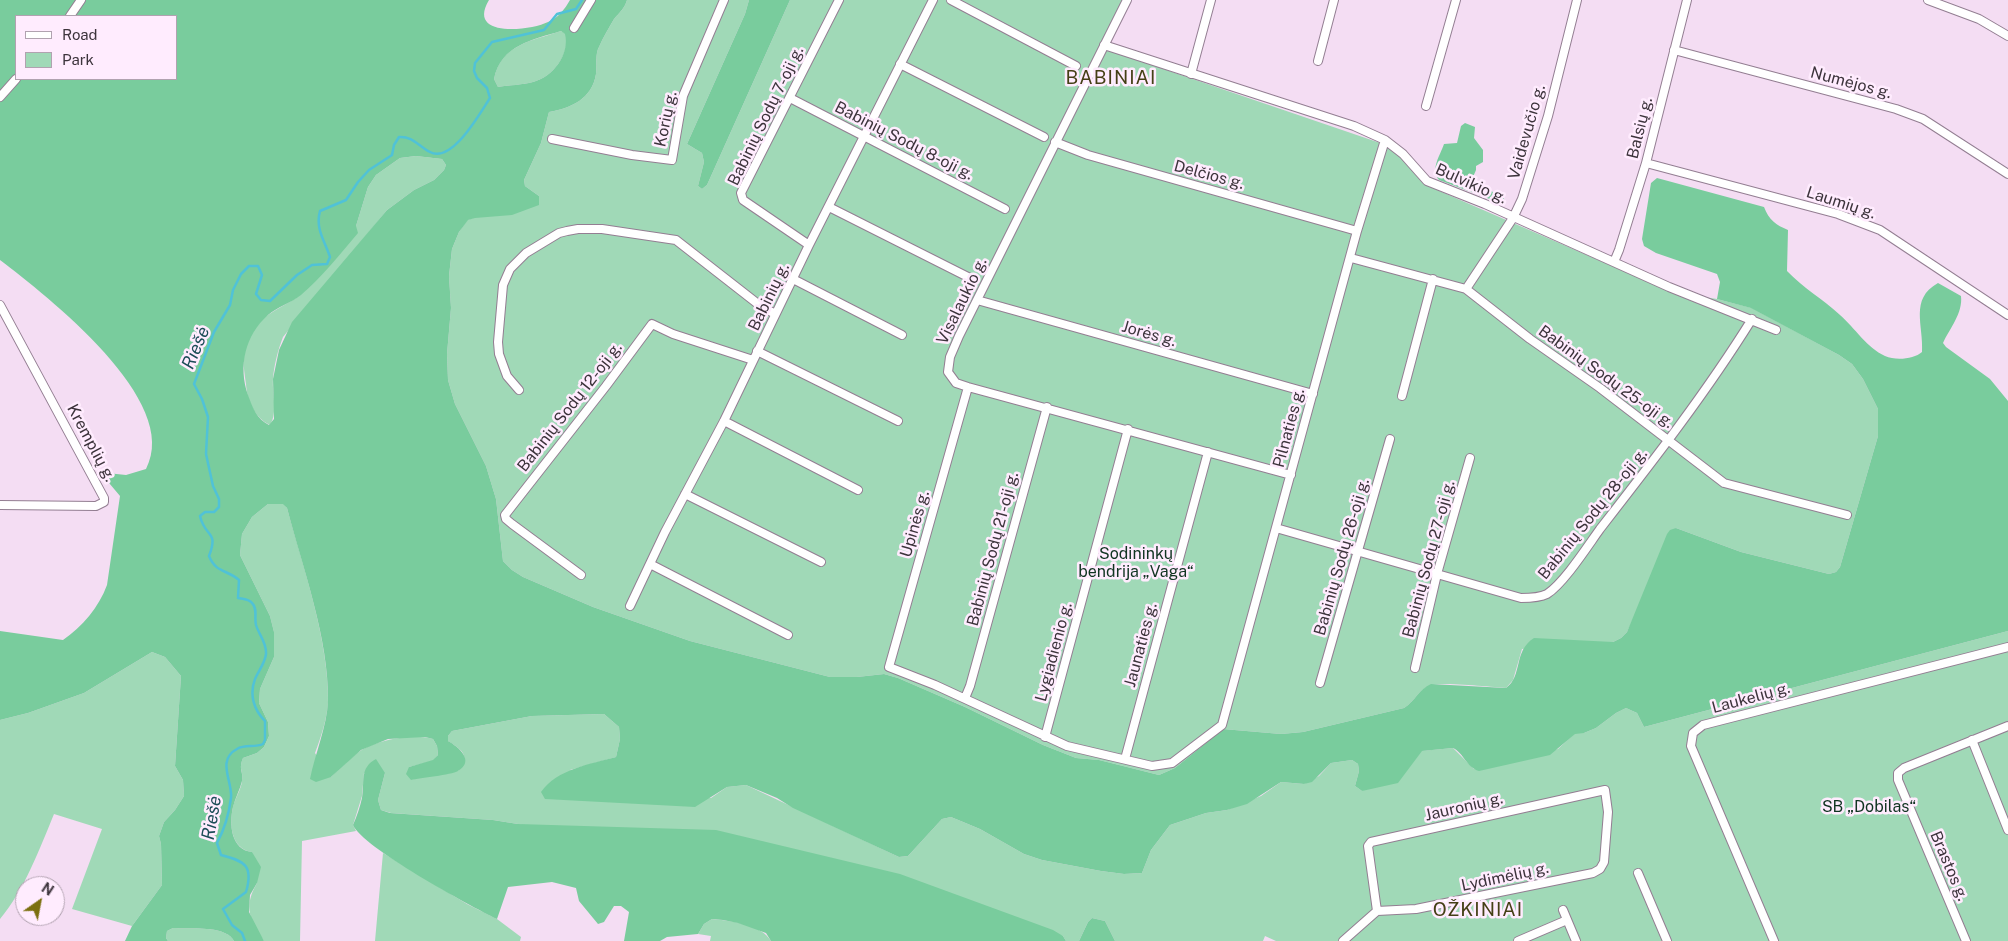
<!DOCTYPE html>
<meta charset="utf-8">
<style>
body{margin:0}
#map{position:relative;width:2008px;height:941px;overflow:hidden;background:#f4ddf3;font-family:"Public Sans",sans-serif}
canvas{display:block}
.legend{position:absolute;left:15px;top:15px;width:162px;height:65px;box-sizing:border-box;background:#ffecfe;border:1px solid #b1a2b0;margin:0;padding:6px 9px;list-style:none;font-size:15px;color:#3d343c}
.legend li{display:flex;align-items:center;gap:10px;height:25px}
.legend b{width:25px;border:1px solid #b1a2b0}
.north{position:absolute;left:15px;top:876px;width:50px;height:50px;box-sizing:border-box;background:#ffecfe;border:1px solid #b1a2b0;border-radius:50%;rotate:33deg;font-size:14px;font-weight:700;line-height:20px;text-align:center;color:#3d343c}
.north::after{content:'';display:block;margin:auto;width:18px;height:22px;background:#7b700f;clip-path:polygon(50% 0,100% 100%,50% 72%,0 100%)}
</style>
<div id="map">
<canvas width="2008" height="941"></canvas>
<ul class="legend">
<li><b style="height:6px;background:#fff"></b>Road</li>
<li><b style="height:14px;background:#a0d9b7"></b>Park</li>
</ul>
<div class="north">N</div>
</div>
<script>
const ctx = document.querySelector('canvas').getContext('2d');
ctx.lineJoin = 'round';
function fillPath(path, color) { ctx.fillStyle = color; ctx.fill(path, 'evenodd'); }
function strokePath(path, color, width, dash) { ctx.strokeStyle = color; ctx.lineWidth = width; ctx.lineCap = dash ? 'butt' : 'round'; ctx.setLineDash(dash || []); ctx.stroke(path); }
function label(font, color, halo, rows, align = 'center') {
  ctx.font = font + ' "Public Sans",sans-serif'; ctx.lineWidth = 5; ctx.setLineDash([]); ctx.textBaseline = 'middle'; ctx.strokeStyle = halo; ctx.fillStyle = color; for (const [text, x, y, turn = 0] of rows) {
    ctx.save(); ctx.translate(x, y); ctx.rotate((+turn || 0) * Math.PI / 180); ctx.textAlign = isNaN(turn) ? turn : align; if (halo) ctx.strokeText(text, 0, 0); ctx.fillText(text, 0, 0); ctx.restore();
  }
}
const green = new Path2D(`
 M627,0H749L745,14L687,144L702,153L704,162L698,186L702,189L707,185L790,0H1123L1099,47L1389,146L1428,186L1672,292L1717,299L1752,308L1839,355L1852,364L1863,379L1878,409V436L1840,567L1836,572L1829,574L1741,552L1676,528L1627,632L1621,638L1613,642L1522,649L1513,680L1506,688C1493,687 1439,682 1431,685C1419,689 1414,702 1404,708L1303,732L1281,734L1223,729L1175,768L1159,775L1099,760L1076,758L1043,745L965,707L898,678L884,674L857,677H830L690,641L593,607L523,577L512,570L503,561L496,499L486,466L455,404L448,380L447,354L451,308L449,276L452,249L459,232L467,220L539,196L525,186L524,180L541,143L549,112C571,108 592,99 596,74C597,65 595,54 599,47C603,37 609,28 614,19C619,13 625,8 627,0Z
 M561,31L566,34C570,54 553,77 533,82C522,85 510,85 498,87L494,79C501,44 532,41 561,31Z
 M416,156L442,159L446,165L444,170L434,180L414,190L387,210L283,337C278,350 274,365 273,379C272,394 278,413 270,425C255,418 247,401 246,384C245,376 243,366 244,358C245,341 257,321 271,313C285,304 298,299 308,287L356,226L368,187L376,175L400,158Z
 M283,503L287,508C303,567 329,641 328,702C327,719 321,737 315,753L331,777C340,769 350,758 360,751C377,740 414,733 433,739L437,746L438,755L433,761L409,767L458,771C471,757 463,750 448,741V736L452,731L532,716L604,714L619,727L620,739L616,757L570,770L711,798L727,787L746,785L899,857L908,856L942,819L951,817L980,829L1024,854L1042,860L1101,871L1124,874L1142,873L1151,850L1170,825L1206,813L1227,810L1261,796L1281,782L1304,784L1319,776L1331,763L1352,760L1358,764L1359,771L1355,786L1362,791L1421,751L1453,748L1474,769L1558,749L1575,733H1584L1596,728L1616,713L1626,708L1637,713L1644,727L2008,631V941H1276L1265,936L1263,941H1115L1105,921L1092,918L1088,922L1079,941H1066L1063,936L518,824L493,820L391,813L381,810L378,800L385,773H364L362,796L353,825L356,831L302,841L300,941H264C250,920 243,907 257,883L252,852C231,849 229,824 233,807C235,798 241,790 242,781C244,771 238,770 243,758L257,753L264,747L269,736L268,722L259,703L260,689L274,657V632L270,616L240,555L242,534L252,517L268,504Z
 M152,652L165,657L181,676L175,766L183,780L184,796L175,810L164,822L159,836L161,844L162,885L132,926L72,909L102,829L54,814C40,848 24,891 0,919V720L28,713L84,693Z
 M383,853L467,904L497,919L521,937L520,941H375Z
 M712,919C731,921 761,924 771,941H710L711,936L698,934L704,924Z
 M173,928C190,929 226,925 234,941H168L166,938L167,931Z`);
const forest = new Path2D(`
 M0,0H489C466,38 530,31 548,22C558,18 565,9 570,0H627C625,8 619,13 614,19C609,28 603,37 599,47C595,54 597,65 596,74C592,99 571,108 549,112L541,143L524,180L525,186L539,196V205L512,215L475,218L468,220L459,232L452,249L449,276L451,308L447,354L448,380L455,404L486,466L496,499L503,561L512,570L523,577L593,607L690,641L830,677H857L884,674L898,678L965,707L1043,745L1076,758L1099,760L1159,775L1175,768L1223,729L1281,734L1303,732L1404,708C1415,701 1419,689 1431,684L1506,688C1523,676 1513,651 1534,638L1613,642L1621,638L1627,632L1667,534L1670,530L1676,528L1741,552L1829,574L1836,572L1840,567L1878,436V409L1863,379L1852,364L1839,355L1751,308L1717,299L1720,282L1717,274L1656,253L1644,246L1642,239L1651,183L1657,178L1764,207C1769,220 1776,225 1788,230L1787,271C1803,288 1823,299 1840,315C1855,328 1867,348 1885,356C1896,361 1914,359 1922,352C1924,326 1909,299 1938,283L1961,296C1963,313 1950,328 1943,343L1946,347L1990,379L2008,401V631L1644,727L1637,713L1626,708L1616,713L1596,728L1584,733L1575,734L1550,755L1479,771C1466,767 1464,753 1453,748L1422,751L1398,783L1362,791L1355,786L1359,771L1358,764L1352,760L1331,763L1312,782L1304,784L1281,782L1247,804L1227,810L1206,813L1170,825L1151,850L1142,873L1124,874L1101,871L1042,860L1024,854L980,829L951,817L942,819L908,856L899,857L793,808L777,798L746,785L727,787L695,807L545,799L541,792C557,769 591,764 616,757L620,739L619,727L604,714L532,716L452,731L448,736V741C459,747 475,761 458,771C451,775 420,778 411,780L406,774L409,767L433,760L438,755L437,746L433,739L425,737L388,739L361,750L331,777L316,782L310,779C315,754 327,726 328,701C329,639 303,569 287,508L283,504H268L252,517L242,534L240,555L270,616L274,632V657L260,689L259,703L268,722L269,736L264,747L257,753L243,758C238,770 244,772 242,781C240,790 235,798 233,807C229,824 231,850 252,852L261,867L257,883L250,895L249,912L264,941H234C226,925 190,929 173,928L167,931L166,938L168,941H125L132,926L162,885L161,844L159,836L164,822L175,810L184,796L183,780L175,766L181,676L165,657L152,652L84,693L28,713L0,720V631L63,640C82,627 99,607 107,585L120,496L104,477L107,473L126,475L146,469C183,401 47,296 0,260ZM16,16H176V79H16ZM561,31L565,34C570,54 553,77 533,82C522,85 510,85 498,87L494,79C501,45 532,40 561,31ZM416,156L442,159L446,165L444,170L434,180L414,190L387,210L292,322L279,350L273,379L274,419L269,425C257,419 253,409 248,395C238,367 245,335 268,315C277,307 291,303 301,295C321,278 341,253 358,233L356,226L368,187L376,175L400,158Z
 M749,0H790L707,185L702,189L698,186L704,162L702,153L687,144L745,14Z
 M1465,123L1475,127L1474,138L1483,150V162L1476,166V170L1473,177L1475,183L1503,197L1505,201L1503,204L1439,180C1430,169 1440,156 1444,144L1457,143L1461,126Z
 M376,759L385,773L378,800L381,810L390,813L493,820L518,824L716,830L900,874L1053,930L1063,936L1066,941H771L766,933L738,923L723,920L712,919L704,924L698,934L667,937L660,941H624L629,912L621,906H614L604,922L598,924L579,901L576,888L552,882L508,887L497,919C470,906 362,847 353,825C357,816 360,807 362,798C365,782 359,768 376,759Z
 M1092,918L1105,921L1115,941H1079L1088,922Z`);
const stream = new Path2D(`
 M245,941L242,933L232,925L223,909L246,892C254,865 244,861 221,855L217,843C224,830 229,814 231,798C233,782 216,760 237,749C245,744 255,748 263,744L265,740V721C254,710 249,695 255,679C259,670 265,663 266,654C267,643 259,635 256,625C254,617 258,609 252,603C249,599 243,599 238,598L239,580C226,569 216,573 209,556C219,530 205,538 200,516L205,512H214L219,507V499L213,486L206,454L208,417L202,399L194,384L214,332L230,305L233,290L241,274L249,266H258L262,275L256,294L261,300L270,301L297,275L312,265L327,264L330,257C325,241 315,229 320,211L346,200L358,182L369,170L392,155L394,145L399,137C413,136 418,146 430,152C452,164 480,113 490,98L487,88L477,78L474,71L475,63L492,42L544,30L557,14L576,9L582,0`);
const minor = new Path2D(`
 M951,0L1076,66
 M1127,0L959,336L950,357L948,372L956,383L968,387L1291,475
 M1928,0L1979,19L2008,36
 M70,16L81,0
 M574,28L591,0
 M1104,45L1354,126L1385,140L1403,154L1427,181L1485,204L1669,287L1776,330
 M1674,50L1896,109L1923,119L2008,174
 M1318,61L1334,0
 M900,64L1044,137
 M1191,74L1211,0
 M0,97L16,79
 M790,98L1005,209
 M1426,106L1456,0
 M552,139L632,155L672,160L683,96L724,0
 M1055,142L1088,155L1357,231
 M1646,163L1838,214L1880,230L2008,315
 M829,207L970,278
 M809,245L743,200L741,193L839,0
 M1351,258L1466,289L1530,339L1600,388L1724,483L1847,515
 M1614,262L1619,250L1646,163L1687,0
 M793,279L902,335
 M1466,289L1513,218L1522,199L1548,116L1577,0
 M977,300L1313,394
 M0,305L104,498V502L96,506L0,505
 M757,351L898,421
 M968,387L889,667L935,685L1067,746L1152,766L1172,763L1222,725L1357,231L1385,140
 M519,390L507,376L499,354L498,342L503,285L510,269L526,253L559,233L567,231L578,229H602L676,240L758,304L775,314
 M1402,396L1433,279
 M724,421L858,490
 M685,494L821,562
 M1276,528L1521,598C1529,598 1539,598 1547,594C1564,583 1587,547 1600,529C1653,461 1706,393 1752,319
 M650,564L788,635
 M581,575L512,524L506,519L505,515L606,386L652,324L673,334L753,360
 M630,606L665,532L724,421L809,245L933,0
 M1415,668L1437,574L1470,458
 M1320,683L1390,439
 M965,698L970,686L1047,407
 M1045,737L1128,429
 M1972,740L2008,830
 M1125,759L1208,452
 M1638,873L1667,941
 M1563,910L1576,941
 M1343,941L1377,911L1368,846L1371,842L1605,790L1608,812L1604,862L1600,869L1593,873L1416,909L1377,911
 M1518,941L1567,920
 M1774,941L1691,746L1693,733L1703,725L2008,647
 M1966,941L1898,780V773L1904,768L2008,726`);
const streetNames = [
 ["Numėjos g.",1851,83,15],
 ["Babinių Sodų 7-oji g.",766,116,-64],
 ["Korių g.",666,119,-78],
 ["Balsių g.",1640,128,-76],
 ["Vaidevučio g.",1527,132,-74],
 ["Babinių Sodų 8-oji g.",904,141,27],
 ["Delčios g.",1209,175,15],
 ["Bulvikio g.",1471,184,24],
 ["Laumių g.",1841,203,18],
 ["Babinių g.",769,297,-64],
 ["Visalaukio g.",962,301,-64],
 ["Jorės g.",1149,334,16],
 ["Babinių Sodų 25-oji g.",1606,377,36],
 ["Babinių Sodų 12-oji g.",570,407,-52],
 ["Pilnaties g.",1289,428,-75],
 ["Kremplių g.",91,443,62],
 ["Babinių Sodų 28-oji g.",1593,514,-51],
 ["Upinės g.",915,524,-74],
 ["Babinių Sodų 21-oji g.",993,549,-75],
 ["Babinių Sodų 26-oji g.",1342,557,-74],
 ["Babinių Sodų 27-oji g.",1429,559,-75],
 ["Jaunaties g.",1141,645,-75],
 ["Lygiadienio g.",1054,652,-75],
 ["Laukelių g.",1751,698,-15],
 ["Jauronių g.",1464,807,-13],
 ["Brastos g.",1949,866,67],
 ["Lydimėlių g.",1505,877,-12]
];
const parkNames = [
 ["Sodininkų",1136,554],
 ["bendrija „Vaga“",1136,572],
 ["SB „Dobilas“",1869,807]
];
const waterNames = [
 ["Riešė",196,348,-67],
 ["Riešė",212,818,-80]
];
const quarterNames = [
 ["BABINIAI",1111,78],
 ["OŽKINIAI",1478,910]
];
fillPath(green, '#a0d9b7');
fillPath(forest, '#79cc9d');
strokePath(stream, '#50c2d7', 2.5);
strokePath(minor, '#937e92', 10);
strokePath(minor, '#fff', 8);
label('16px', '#3d343c', '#ffecfe', streetNames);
label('16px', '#103421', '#ffecfe', parkNames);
label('italic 18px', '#1c4d57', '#ffecfe', waterNames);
ctx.letterSpacing = '1px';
label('19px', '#454016', '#ffecfe', quarterNames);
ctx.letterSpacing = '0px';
</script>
